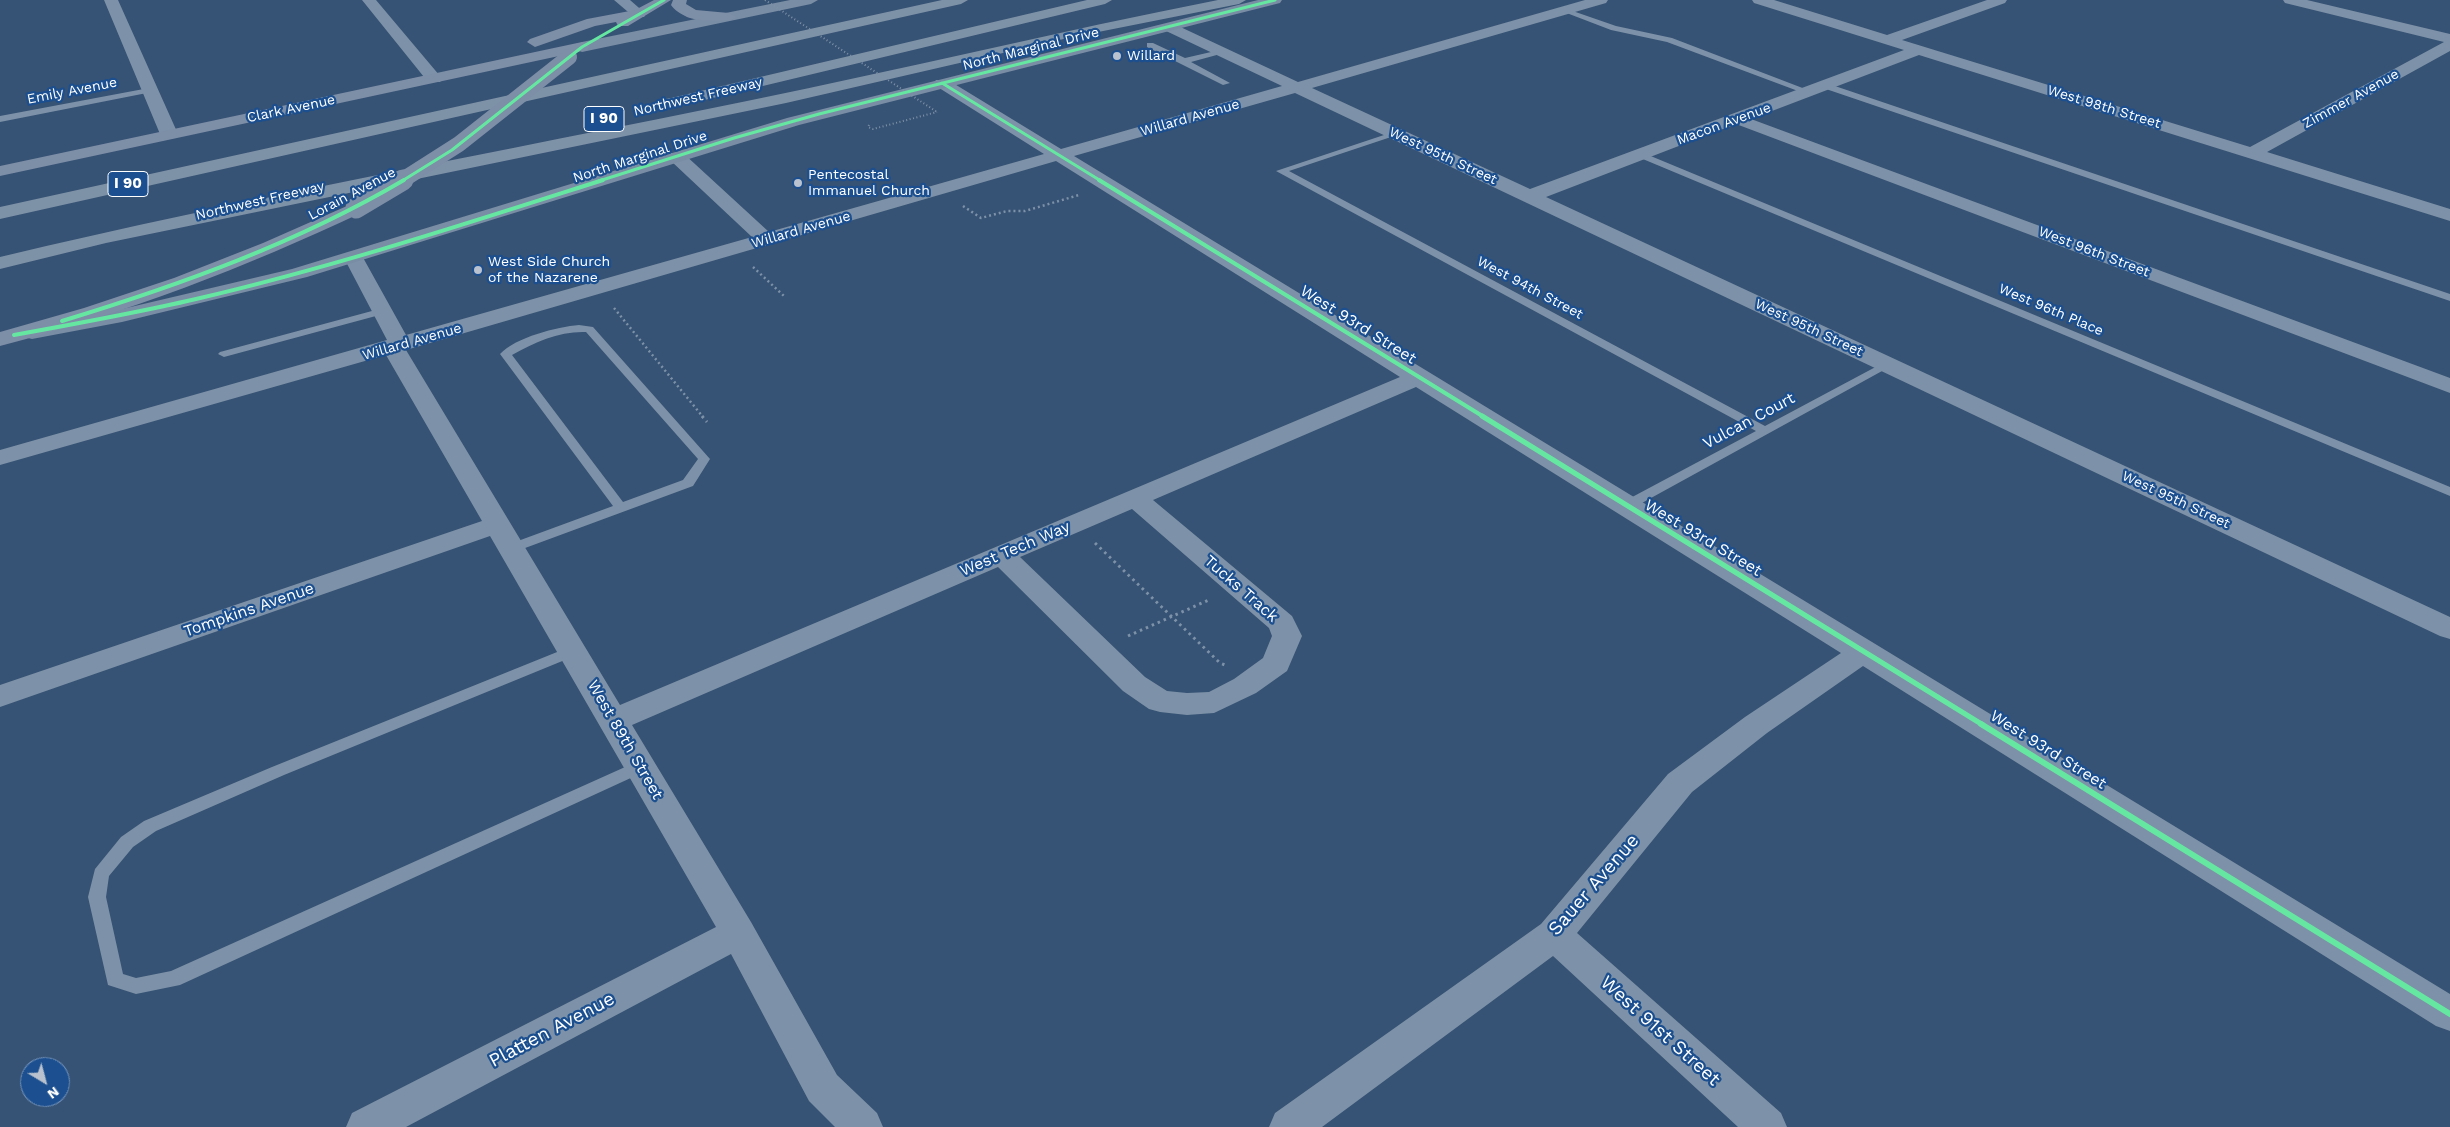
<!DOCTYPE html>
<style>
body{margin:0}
#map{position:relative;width:2450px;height:1127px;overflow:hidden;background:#365274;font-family:"Work Sans",sans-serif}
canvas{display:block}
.north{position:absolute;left:20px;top:1057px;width:50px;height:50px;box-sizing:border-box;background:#1b4f8f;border:1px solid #7695bc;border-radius:50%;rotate:143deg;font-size:14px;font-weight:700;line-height:20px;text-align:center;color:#fff}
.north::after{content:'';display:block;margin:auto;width:18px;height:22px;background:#b9c2ce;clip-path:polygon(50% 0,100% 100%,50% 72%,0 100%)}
</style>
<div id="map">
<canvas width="2450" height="1127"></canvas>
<div class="north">N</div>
</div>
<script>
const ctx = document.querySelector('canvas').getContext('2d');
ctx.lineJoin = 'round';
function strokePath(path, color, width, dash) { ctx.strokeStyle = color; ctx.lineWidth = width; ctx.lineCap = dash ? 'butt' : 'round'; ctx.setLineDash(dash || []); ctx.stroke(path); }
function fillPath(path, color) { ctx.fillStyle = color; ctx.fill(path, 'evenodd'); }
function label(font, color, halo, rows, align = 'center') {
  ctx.font = font + ' "Work Sans",sans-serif'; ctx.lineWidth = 4.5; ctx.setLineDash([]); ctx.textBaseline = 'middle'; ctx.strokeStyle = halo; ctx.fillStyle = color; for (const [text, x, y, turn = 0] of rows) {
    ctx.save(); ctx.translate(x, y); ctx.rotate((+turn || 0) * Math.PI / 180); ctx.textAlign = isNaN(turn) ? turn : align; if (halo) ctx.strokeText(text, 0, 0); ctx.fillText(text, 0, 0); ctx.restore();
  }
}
const pathFar2 = new Path2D(`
 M869,125L868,127L873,129L937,112`);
const pathFar1 = new Path2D(`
 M963,206L981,218L1007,211H1025L1079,195
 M753,267L784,296
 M614,308L703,417`);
const path = new Path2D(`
 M702,416L707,422
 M1095,543L1220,663L1225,665
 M1128,636L1211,599`);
const lane = new Path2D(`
 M1564,8L1616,26L1672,38L1813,92L1806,94L1667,42L1611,30L1564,12Z
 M1147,43H1153L1185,58L1224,49V53L1191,62L1230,83L1223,85L1147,47Z
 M1823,84H1829L2450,294V301L1823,88Z
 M149,88L153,90L152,92L0,122V116Z
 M1393,132L1400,134L1289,171L1765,426L1883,363H1891L1893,365L1631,509H1621L1619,506L1621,503L1756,431L1276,171Z
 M1641,152L2450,487V496L1638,157L1637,155Z
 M383,308L387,309V313L224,357L218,354L220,352Z
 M579,325L593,327L710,459L693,486L517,551H507L505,548L507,545L613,506L500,354C516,337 557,327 579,325ZM586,332L698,459L683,480L623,502L512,355C535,342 560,331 586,332Z
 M572,646L579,651L577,655L284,775L156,831L133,847L109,876L106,897L123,974L136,978L171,971L634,763L640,761L646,763L648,767L646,771L180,985L136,994L108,985L88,897L95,869L121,837L144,821L272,767Z`);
const street = new Path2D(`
 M104,0H118L178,134L175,138H163L160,134Z
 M362,0H376L440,76L442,79L440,82H428Z
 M614,0H630L646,14L644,17H634Z
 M1585,0H1608L1606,3L1312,88L1530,189L1904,50L1754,3L1752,0H1774L1887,35L1987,0H2007L2005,3L1902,40L2250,147L2444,42L2285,3L2283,0H2307L2450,34V51L2267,152L2450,209V221L1919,55L1751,119L2450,378V393L1736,124L1546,197L2450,617V639L2440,636L1295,93L1074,156L2450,994V1031L2436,1026L1863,666L1767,733L1692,792L1577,933L1781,1113L1787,1127H1738L1553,956L1322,1127H1269L1275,1113L1541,924L1668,774L1745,717L1841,653L1416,387L1153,500L1292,616L1302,636L1287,671L1256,693L1214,713L1187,715L1160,712L1149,709L1123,691L998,567L632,725L751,922L837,1075L877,1113L883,1127H835L809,1101L731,954L406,1127H346L352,1113L716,927L490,536L0,707V685L482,521L386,355L0,465V450L387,340L344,258L347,254L354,252L361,254L406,335L752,237L671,161L668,157L671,153H683L769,232L1044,154L936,86L934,83L936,80H948L1061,149L1282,86L1164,30L1162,27L1164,24H1174L1298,82ZM1056,161L1400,377L620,705L406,350ZM1132,509L1269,628L1272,636L1263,658L1234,679L1209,692L1187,693L1167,691L1145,677L1020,557Z`);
const secondary = new Path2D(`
 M790,0H818L811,4L582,52L574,47L582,42Z
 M1258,0H1282L1280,3L799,125L307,277L122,322L32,339L24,337L21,332L24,327L32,325L122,309L292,269L787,118Z`);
const primary = new Path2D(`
 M654,0H671L628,26H618L616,22L595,26L535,47L527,42L530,39L587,19L635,10Z
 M673,0H687L686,4L696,10L729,13L736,17C731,23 695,21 687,17C681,14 674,10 671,5Z
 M582,42L587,44L590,47L587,50L0,176V166Z
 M356,202L363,204L366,208L363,212C246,267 125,314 0,346V332L84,308L174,278L263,243Z`);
const highway = new Path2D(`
 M942,0H968L961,4L0,219V207Z
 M1087,0H1112L1105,4L671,108L665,107L663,103L665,99L671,98Z
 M1218,0H1246L1239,4L1068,38L786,103L106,243L0,269V257C247,198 498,152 747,101C904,69 1060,31 1218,0Z`);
const pathBridge = new Path2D(`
 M765,0L937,112`);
const primaryBridgeFar1 = new Path2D(`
 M401,181L459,144L569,57`);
const primaryBridge = new Path2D(`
 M356,208L403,180`);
const cyclewayFar3 = new Path2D(`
 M942,83L1101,181
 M402,181L452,150L582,47L664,0
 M599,181L734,138L819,114L1275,0`);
const cyclewayFar2 = new Path2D(`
 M1099,180L1484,417
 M62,321C180,285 297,243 404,180
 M14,335C75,324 136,313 196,299C334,267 468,223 603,180`);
const cyclewayFar1 = new Path2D(`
 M1482,416L1983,725`);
const cycleway = new Path2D(`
 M1981,724L2450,1014`);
const markers = [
 [1117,56,5,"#b9c2ce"],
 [798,183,5,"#b9c2ce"],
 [478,270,5,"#b9c2ce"]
];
const farStreetnames = [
 ["North Marginal Drive",1031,49,-14],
 ["Emily Avenue",72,91,-11],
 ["Northwest Freeway",698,97,-13],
 ["Zimmer Avenue",2351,99,-29],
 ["West 98th Street",2104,107,17],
 ["Clark Avenue",291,109,-12],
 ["Willard Avenue",1190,118,-16],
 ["Macon Avenue",1724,124,-20],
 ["West 95th Street",1443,156,25],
 ["North Marginal Drive",640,157,-18],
 ["Lorain Avenue",352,194,-28],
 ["Northwest Freeway",260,201,-13],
 ["Willard Avenue",801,230,-16],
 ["West 96th Street",2094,252,21],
 ["West 94th Street",1530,288,28],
 ["West 96th Place",2051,310,23],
 ["West 95th Street",1809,328,25],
 ["Willard Avenue",412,342,-16],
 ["West 95th Street",2176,500,25]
];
const farPoinames = [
 ["Willard",1127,56],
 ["Pentecostal",808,175],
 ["Immanuel Church",808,191],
 ["West Side Church",488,262],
 ["of the Nazarene",488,278]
];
const shields = [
 [604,119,40],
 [128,184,40]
];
const shieldNames = [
 ["I 90",604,119],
 ["I 90",128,184]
];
const streetNames = [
 ["West 93rd Street",1358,325,32],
 ["Vulcan Court",1749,421,-28],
 ["West 93rd Street",1703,538,31],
 ["West Tech Way",1015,549,-23],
 ["Tucks Track",1241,589,41],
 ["Tompkins Avenue",249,610,-19],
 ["West 89th Street",625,740,60],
 ["West 93rd Street",2048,750,32]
];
const nearStreetnames = [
 ["Sauer Avenue",1594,885,-49],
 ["Platten Avenue",552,1030,-28],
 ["West 91st Street",1660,1031,42]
];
strokePath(pathFar2, '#7d92a8', 2, [1, 2.5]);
strokePath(pathFar1, '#7d92a8', 2.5, [2, 3]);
strokePath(path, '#7d92a8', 3, [2.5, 4]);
fillPath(lane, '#7d92a8');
fillPath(street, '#7d92a8');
fillPath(secondary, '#798da4');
fillPath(primary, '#7d8ea7');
fillPath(highway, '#7e92a7');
strokePath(pathBridge, '#7d92a8', 2, [1, 2.5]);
strokePath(primaryBridgeFar1, '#7d8ea7', 16);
strokePath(primaryBridge, '#7d8ea7', 21);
strokePath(cyclewayFar3, '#66e7a1', 3);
strokePath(cyclewayFar2, '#66e7a1', 4);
strokePath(cyclewayFar1, '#66e7a1', 5);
strokePath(cycleway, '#66e7a1', 6);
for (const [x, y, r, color] of markers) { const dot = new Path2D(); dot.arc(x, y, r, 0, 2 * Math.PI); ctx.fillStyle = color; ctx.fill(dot); strokePath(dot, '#1b4f8f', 2); }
label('14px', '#fff', '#1b4f8f', farStreetnames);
label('14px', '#fff', '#1b4f8f', farPoinames, 'left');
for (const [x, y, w] of shields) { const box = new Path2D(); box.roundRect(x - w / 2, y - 12.5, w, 25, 4); ctx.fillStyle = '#1b4f8f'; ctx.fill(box); strokePath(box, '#fff', 1); }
label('bold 15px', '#fff', null, shieldNames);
label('16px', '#fff', '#1b4f8f', streetNames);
label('19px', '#fff', '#1b4f8f', nearStreetnames);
</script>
